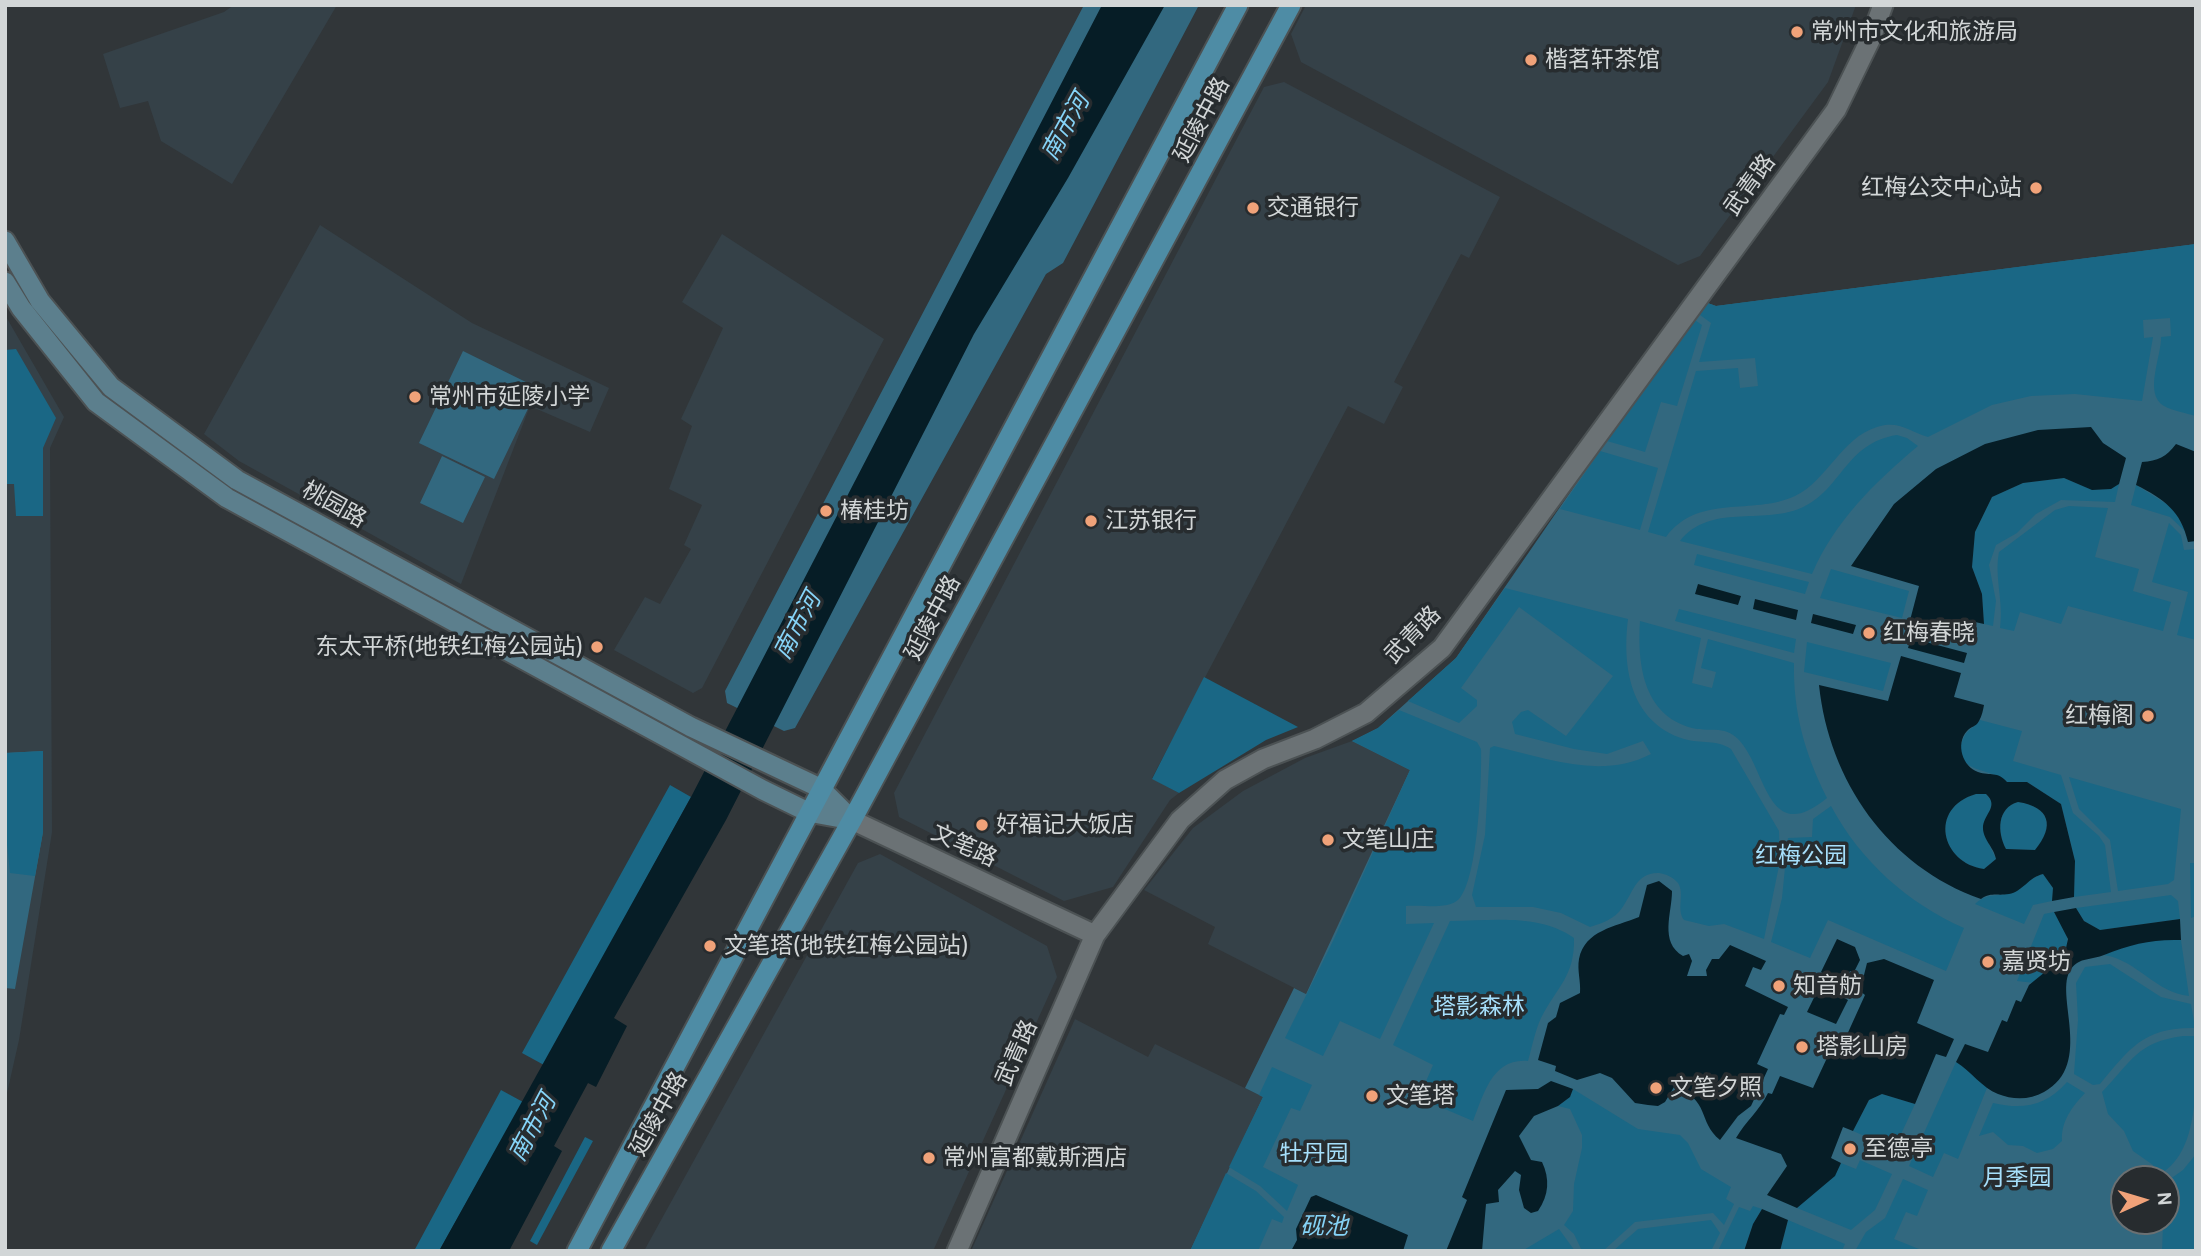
<!DOCTYPE html>
<meta charset="utf-8">
<style>
body{margin:0}
#map{position:relative;width:2201px;height:1256px;overflow:hidden;background:#313639;font-family:Cabin,sans-serif}
canvas{display:block}
.frame{position:absolute;inset:0;border:7px solid #d2d6d7;pointer-events:none}
.north{position:absolute;left:2110px;top:1165px;width:70px;height:70px;box-sizing:border-box;background:#272c2f;border:2px solid #6b7072;border-radius:50%;rotate:86deg;font-size:19px;font-weight:700;line-height:28px;text-align:center;color:#d2d6d7}
.north::after{content:'';display:block;margin:auto;width:24px;height:32px;background:#f0a279;clip-path:polygon(50% 0,100% 100%,50% 72%,0 100%)}
</style>
<div id="map">
<canvas width="2201" height="1256"></canvas>
<div class="frame"></div>
<div class="north">N</div>
</div>
<script>
const ctx = document.querySelector('canvas').getContext('2d');
ctx.lineJoin = 'round';
function fillPath(path, color) { ctx.fillStyle = color; ctx.fill(path, 'evenodd'); }
function strokePath(path, color, width, dash) { ctx.strokeStyle = color; ctx.lineWidth = width; ctx.lineCap = dash ? 'butt' : 'round'; ctx.setLineDash(dash || []); ctx.stroke(path); }
function label(font, color, halo, rows, align = 'center') {
  ctx.font = font + ' Cabin,"Noto Sans SC",sans-serif'; ctx.lineWidth = 7; ctx.setLineDash([]); ctx.textBaseline = 'middle'; ctx.strokeStyle = halo; ctx.fillStyle = color; for (const [text, x, y, turn = 0] of rows) {
    ctx.save(); ctx.translate(x, y); ctx.rotate((+turn || 0) * Math.PI / 180); ctx.textAlign = isNaN(turn) ? turn : align; if (halo) ctx.strokeText(text, 0, 0); ctx.fillText(text, 0, 0); ctx.restore();
  }
}
const built = new Path2D(`
 M234,5H337L232,184L161,141L148,101L120,108L103,54L224,12Z
 M1306,5H1856L1828,82L1700,256L1678,265L1301,62L1291,34Z
 M1284,82L1500,197L1469,258L1461,254L1394,382L1403,387L1384,424L1348,406L1152,778L1179,793L1170,800L1113,887L1064,901L899,817L894,793L1264,87Z
 M320,225L472,323L609,388L590,432L530,406L461,584L239,461L204,434Z
 M722,234L884,339L702,688L693,693L614,650L645,597L660,604L691,549L684,545L702,505L669,489L692,426L681,419L723,328L682,302Z
 M5,315L64,417L50,448L52,832L19,1040L5,1102Z
 M1352,741L1411,770L1306,994L1208,944L1215,927L1144,890L1193,828L1243,791L1305,758Z
 M880,854L1047,946L1057,977L933,1251H644L858,863Z
 M1075,1019L1148,1057L1155,1044L1263,1097L1190,1251H971Z`);
const green = new Path2D(`
 M1084,5H1199L1063,263L1046,274L795,728L784,731L727,703L725,691Z
 M2196,244V1251H1190L1263,1097L1245,1088L1294,988L1306,994L1410,770L1352,741L1378,728L1456,658L1702,301L1716,306ZM2124,1179H2166V1221H2124Z
 M463,351L538,388L494,479L419,443Z
 M442,456L485,477L463,523L420,503Z
 M43,751V832L15,989L5,988V753Z`);
const forest = new Path2D(`
 M2196,244V416C2186,413 2173,411 2164,406C2143,394 2162,355 2161,337L2171,336L2170,318L2143,320L2144,338L2153,337L2142,401L2075,394L2031,396L1992,405L1928,437C1909,432 1899,420 1877,427C1841,438 1828,480 1795,496C1752,516 1699,493 1666,537L1648,532L1696,371L1738,368L1740,388L1758,386L1755,358L1699,362L1711,323L1696,312L1702,301L1716,306Z
 M1692,318L1702,325L1677,406L1661,402L1645,452L1607,441Z
 M16,349L56,418L43,448V516H16L14,484H7L5,350Z
 M1897,435L1907,438L1918,446C1875,482 1834,522 1812,574L1680,541C1710,503 1762,525 1801,508C1842,490 1845,443 1897,435Z
 M1600,451L1658,468L1640,530L1560,509Z
 M2064,478C2083,486 2100,496 2119,484L2115,502L2061,500L2036,514L2017,533L1996,545L1989,565L1996,601L1993,626L1984,624L1982,594L1972,567L1975,532L1992,497L2023,483Z
 M2136,485L2173,508L2186,532L2170,517L2131,505Z
 M2069,506L2108,508L2095,557L2139,569L2133,591L2171,602L2163,631L2068,606L2061,624L2020,612L2014,631L2000,628C2004,602 1994,577 1999,552L2055,510Z
 M2169,523L2181,535L2184,550L2196,549V640L2177,635L2188,592L2152,582Z
 M1697,554L1809,582L1805,594L1694,565Z
 M1831,569L1909,591L1902,618L1820,598Z
 M1505,588L1628,619C1622,667 1630,722 1684,739C1701,744 1716,739 1731,749L1779,831L1780,861L1764,939L1724,924L1709,926L1684,920C1676,909 1685,894 1678,883C1673,877 1666,874 1659,873C1636,872 1633,893 1622,908C1615,919 1602,923 1590,927L1561,913L1533,907H1476L1472,895L1485,835L1490,748L1494,746C1546,758 1601,780 1651,754L1643,741L1607,754L1574,749L1515,734L1512,722L1521,712L1528,710L1566,736L1613,676L1519,607L1461,688L1477,700V706L1459,723L1408,701L1456,658Z
 M1679,609L1796,639L1794,653L1675,621Z
 M1640,621L1701,638L1692,683L1712,688L1716,672L1701,668L1708,639L1794,663C1793,712 1805,754 1827,798C1763,851 1767,758 1733,735C1722,727 1709,731 1697,729C1644,719 1637,666 1640,621Z
 M1807,642L1891,663L1883,691L1804,672Z
 M1204,677L1298,727L1266,740L1179,793L1152,779Z
 M1399,710L1477,742L1481,749C1482,778 1478,879 1459,899C1449,910 1420,905 1406,906V924L1434,923L1380,1039L1340,1021L1323,1056L1285,1038L1333,941L1410,770L1352,741L1378,728Z
 M1980,720L2022,731L2013,761L2061,775L2073,813L2099,836L2105,845L2111,892L2074,897L2075,861L2061,804L2027,782H2007C1993,767 1945,774 1965,735C1969,728 1976,727 1980,720Z
 M43,751V832L35,876L10,873L5,824V753Z
 M2069,777L2181,809L2174,880L2168,884L2118,891L2110,840L2079,809Z
 M670,785L691,797L544,1065L522,1053Z
 M1976,794H1986L1992,802L1984,834L1996,859L1984,869C1941,863 1928,808 1976,794Z
 M2018,802C2050,807 2054,826 2036,850L2006,849C1997,832 1997,808 2018,802Z
 M1831,806C1861,862 1908,903 1964,928L1946,971L1828,920L1810,958L1771,942L1782,898L1788,838L1812,837L1813,819Z
 M2190,863H2196V916L2191,918Z
 M2043,874L2053,888L2052,901L2033,905L2024,924L1975,904C1989,891 1999,898 2013,892C2025,887 2030,877 2043,874Z
 M2171,895L2178,901L2180,919L2100,930L2084,921L2076,908Z
 M2054,912C2058,921 2066,929 2067,938C2070,957 2046,972 2034,983L2017,981L2044,914Z
 M1450,921C1491,921 1539,913 1574,938C1575,976 1557,987 1541,1018C1535,1031 1532,1047 1528,1061C1492,1058 1484,1094 1473,1121L1419,1098L1433,1065L1393,1045Z
 M2155,939L2181,940L2189,996C2156,993 2137,960 2104,955L2126,945Z
 M2110,964L2161,997L2191,1004L2195,1028C2144,1027 2130,1048 2100,1084L2093,1085L2074,1074L2078,1020L2076,983L2085,967Z
 M2183,1036H2195C2196,1082 2201,1154 2157,1176L2153,1165L2133,1151L2124,1131L2108,1114L2102,1092C2131,1062 2137,1042 2183,1036Z
 M1956,1062L1972,1072L1987,1088L1958,1159L1944,1153L1933,1177L1909,1166Z
 M1272,1067L1312,1085L1300,1111L1291,1108L1263,1167L1298,1185L1287,1211L1260,1186L1229,1167L1263,1097L1259,1095Z
 M2067,1082L2085,1093C2072,1107 2061,1121 2062,1141L2053,1149L2037,1153L2023,1146L2008,1145L1993,1132L1979,1136L1993,1103C2023,1110 2046,1106 2067,1082Z
 M1573,1089L1638,1129L1680,1135L1688,1143L1701,1169L1731,1187L1726,1199L1734,1204L1724,1225L1713,1213L1635,1222L1603,1251H1582L1574,1234L1564,1225L1573,1211L1574,1184L1582,1148V1135L1570,1109L1558,1106L1570,1097Z
 M501,1090L523,1102L439,1251H414Z
 M1882,1094L1915,1104L1889,1160L1864,1150L1869,1138L1853,1131L1869,1100Z
 M585,1137L593,1141L537,1245L530,1241Z
 M2196,1154V1251H2162L2163,1226L2173,1206L2166,1195V1182L2183,1170Z
 M1860,1160L1892,1174L1875,1210L1851,1230L1797,1208C1812,1191 1830,1184 1841,1163L1856,1169Z
 M1226,1173L1256,1191L1284,1217L1282,1223L1272,1219L1258,1251H1190Z
 M1903,1179L1928,1190L1917,1216L1906,1212L1894,1239L1924,1251H1855L1866,1232L1885,1218Z
 M1753,1206L1762,1209L1753,1224L1744,1251H1718L1739,1207L1750,1211Z
 M1711,1220L1720,1233L1711,1251H1613L1638,1229Z
 M1788,1220L1845,1244L1842,1251H1780Z
 M1559,1229L1575,1251H1522Z`);
const water = new Path2D(`
 M1102,5H1165L1068,178L974,334L726,820L614,1018L627,1026L596,1087L588,1083L554,1146L562,1151L509,1251H439L691,797Z
 M2091,427L2103,443L2126,458L2119,484L2111,489L2092,490L2064,478L2023,483L1992,497L1975,532L1972,567L1982,594L1984,624L1975,622L1969,643L1908,628L1919,586L1851,566L1894,504L1936,469L1985,444L2038,430Z
 M2176,444L2196,452V541L2188,542C2181,511 2164,499 2136,485L2142,462C2158,461 2166,457 2176,444Z
 M1698,584L1741,596L1738,605L1695,594Z
 M1755,599L1798,610L1796,620L1753,609Z
 M1813,614L1856,625L1853,634L1811,623Z
 M1911,638L1967,653L1964,663L1908,648Z
 M1901,656L1961,673L1954,697L1984,705C1983,710 1982,716 1979,721C1976,727 1971,726 1967,731C1955,744 1963,767 1978,772C1991,776 1997,771 2007,782H2027L2061,804L2075,861L2074,897L2052,901L2053,888L2043,874C2029,877 2022,892 2009,894C1997,896 1991,892 1981,899C1888,866 1829,781 1819,685L1888,701ZM1976,794H1986C1999,806 1985,813 1983,826C1982,839 1994,847 1996,859L1984,869C1941,863 1928,808 1976,794ZM2018,802C2050,807 2055,826 2035,850L2006,849C1997,832 1997,808 2018,802Z
 M1659,881L1672,891C1672,913 1659,942 1683,956L1689,954L1692,961L1687,976H1707L1706,970L1712,959H1719L1730,945L1766,961L1761,970L1753,967L1745,986L1788,1007L1784,1015L1780,1014L1757,1064L1768,1069L1751,1106L1738,1116L1720,1140C1697,1121 1711,1100 1674,1087L1665,1102L1658,1106L1648,1105L1635,1103L1612,1078L1600,1073L1577,1080L1555,1071L1556,1066L1538,1060L1548,1023L1556,1017L1560,1003L1580,993C1581,982 1577,970 1579,959C1585,930 1615,927 1639,917L1647,885Z
 M2076,908L2084,921L2100,930L2180,919L2181,940C2152,939 2131,944 2104,955C2093,960 2079,957 2071,969C2053,994 2095,1064 2044,1092C2030,1100 2013,1100 1998,1094C1982,1088 1971,1071 1956,1062L1965,1044L1988,1052L2002,1020L2007,1022L2016,1000L2021,1002L2029,985L2061,959L2066,948L2068,939L2054,912Z
 M1837,939L1855,947L1860,960L1854,972L1850,971L1839,995L1848,1000L1836,1024L1807,1012L1825,975L1821,972Z
 M1884,959L1934,980L1917,1023L1954,1039L1946,1057L1936,1054L1915,1104L1882,1094L1869,1100L1853,1131L1843,1127L1831,1158L1841,1163L1835,1176L1797,1208L1767,1195L1787,1166L1781,1154L1736,1138C1746,1121 1759,1111 1768,1093L1772,1094L1780,1076L1813,1088L1833,1045L1841,1048L1865,995L1860,991L1867,963Z
 M1551,1081L1573,1089L1570,1097L1558,1106L1534,1116L1519,1136L1531,1160L1542,1162C1550,1179 1549,1195 1538,1211L1531,1213L1524,1208L1519,1190L1521,1175L1515,1171L1498,1190L1499,1202L1486,1204L1482,1251H1446L1467,1200L1462,1197L1506,1090L1538,1089Z
 M1316,1195L1408,1235L1403,1251H1291L1297,1240L1296,1229L1311,1197Z
 M1762,1209L1788,1220L1780,1251H1744L1753,1224Z`);
const tertiary = new Path2D(`
 M852,820L1095,935
 M957,1251L1095,935L1180,820L1225,780L1263,759L1315,739L1366,713L1442,648L1836,110L1871,38L1883,5`);
const secondary = new Path2D(`
 M5,241L40,301L111,387L237,480L691,727L820,788L852,820
 M5,282L21,308L96,402L227,498L763,790L808,812L852,820`);
const primary = new Path2D(`
 M577,1251L1238,5
 M611,1251L852,820L1291,5`);
const markers = [
 [1797,32,7,"#f0a279"],
 [1531,60,7,"#f0a279"],
 [2036,188,7,"#f0a279"],
 [1253,208,7,"#f0a279"],
 [415,397,7,"#f0a279"],
 [826,511,7,"#f0a279"],
 [1091,521,7,"#f0a279"],
 [1869,633,7,"#f0a279"],
 [597,647,7,"#f0a279"],
 [2148,716,7,"#f0a279"],
 [982,825,7,"#f0a279"],
 [1328,840,7,"#f0a279"],
 [710,946,7,"#f0a279"],
 [1988,962,7,"#f0a279"],
 [1779,986,7,"#f0a279"],
 [1802,1047,7,"#f0a279"],
 [1656,1088,7,"#f0a279"],
 [1372,1096,7,"#f0a279"],
 [1850,1149,7,"#f0a279"],
 [929,1158,7,"#f0a279"]
];
const poiNames = [
 ["常州市文化和旅游局",1811,32],
 ["楷茗轩茶馆",1545,60],
 ["红梅公交中心站",2022,188,"right"],
 ["交通银行",1267,208],
 ["常州市延陵小学",429,397],
 ["椿桂坊",840,511],
 ["江苏银行",1105,521],
 ["红梅春晓",1883,633],
 ["东太平桥(地铁红梅公园站)",583,647,"right"],
 ["红梅阁",2134,716,"right"],
 ["好福记大饭店",996,825],
 ["文笔山庄",1342,840],
 ["文笔塔(地铁红梅公园站)",724,946],
 ["嘉贤坊",2002,962],
 ["知音舫",1793,986],
 ["塔影山房",1816,1047],
 ["文笔夕照",1670,1088],
 ["文笔塔",1386,1096],
 ["至德亭",1864,1149],
 ["常州富都戴斯酒店",943,1158]
];
const streetNames = [
 ["延陵中路",1202,120,-62],
 ["武青路",1750,185,-54],
 ["桃园路",334,505,29],
 ["延陵中路",933,618,-62],
 ["武青路",1413,635,-46],
 ["文笔路",964,846,25],
 ["武青路",1017,1053,-66],
 ["延陵中路",659,1114,-61]
];
const parkNames = [
 ["红梅公园",1801,856],
 ["塔影森林",1479,1007],
 ["牡丹园",1314,1154],
 ["月季园",2017,1178]
];
const waterNames = [
 ["南市河",1066,127,-61],
 ["南市河",798,626,-62],
 ["南市河",533,1128,-62],
 ["砚池",1324,1227]
];
fillPath(built, '#354148');
fillPath(green, '#32687f');
fillPath(forest, '#1a6785');
fillPath(water, '#061d26');
strokePath(tertiary, '#4c5254', 23);
strokePath(secondary, '#4c5254', 23);
strokePath(primary, '#4c5254', 23);
strokePath(tertiary, '#6b7275', 19);
strokePath(secondary, '#5c7f8d', 19);
strokePath(primary, '#4e8ca5', 19);
for (const [x, y, r, color] of markers) { const dot = new Path2D(); dot.arc(x, y, r, 0, 2 * Math.PI); ctx.fillStyle = color; ctx.fill(dot); strokePath(dot, '#272c2f', 2.5); }
label('23px', '#d2d6d7', '#272c2f', poiNames, 'left');
label('23px', '#d2d6d7', '#272c2f', streetNames);
label('23px', '#a6dffb', '#272c2f', parkNames);
label('italic 24px', '#86d4f8', '#272c2f', waterNames);
</script>
